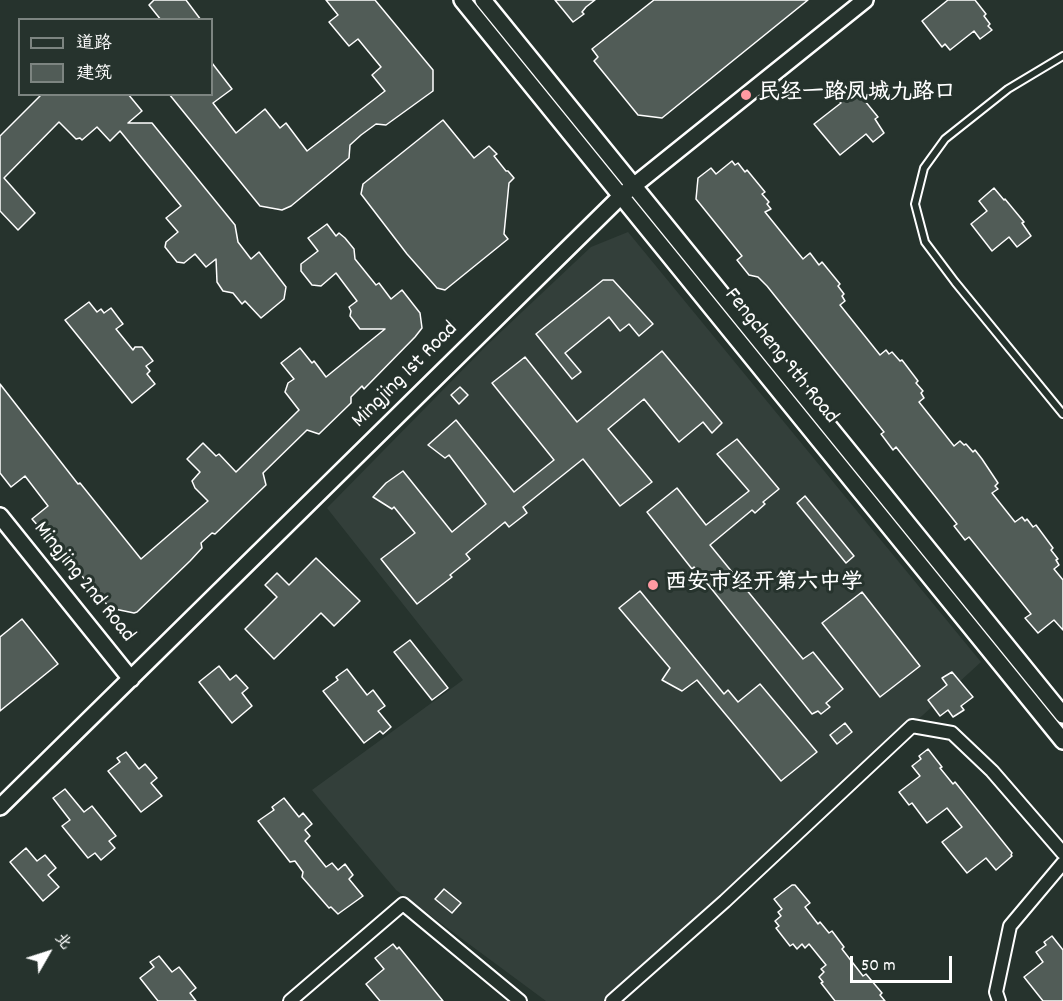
<!DOCTYPE html>
<meta charset="utf-8">
<style>
body{margin:0}
#map{position:relative;width:1063px;height:1001px;overflow:hidden;background:#26332d;font-family:Dekko,"LXGW WenKai TC",sans-serif}
canvas{display:block}
.legend{position:absolute;left:18px;top:18px;width:195px;height:78px;box-sizing:border-box;background:#26332d;border:2px solid #7d8581;margin:0;padding:8px 10px;list-style:none;font-size:18px;color:#fff}
.legend li{display:flex;align-items:center;gap:12px;height:30px}
.legend b{width:30px;border:2px solid #7d8581}
.north{position:absolute;left:18px;top:923px;width:60px;height:60px;-webkit-text-stroke:4px #26332d;paint-order:stroke;rotate:51deg;font-size:16px;font-weight:700;line-height:24px;text-align:center;color:#fff}
.north::after{content:'';display:block;margin:auto;width:21px;height:27px;background:#fff;clip-path:polygon(50% 0,100% 100%,50% 72%,0 100%)}
.scale{position:absolute;left:850px;top:956px;width:102px;height:27px;box-sizing:border-box;border:3px solid #fff;border-top:0;padding-left:8px;font-size:18px;line-height:21px;white-space:nowrap;color:#fff;-webkit-text-stroke:4px #26332d;paint-order:stroke}
</style>
<div id="map">
<canvas width="1063" height="1001"></canvas>
<ul class="legend">
<li><b style="height:8px;background:#26332d"></b>道路</li>
<li><b style="height:16px;background:#515c57"></b>建筑</li>
</ul>
<div class="north">北</div>
<div class="scale">50 m</div>
</div>
<script>
const ctx = document.querySelector('canvas').getContext('2d');
ctx.lineJoin = 'round';
function fillPath(path, color) { ctx.fillStyle = color; ctx.fill(path, 'evenodd'); }
function strokePath(path, color, width, dash) { ctx.strokeStyle = color; ctx.lineWidth = width; ctx.lineCap = dash ? 'butt' : 'round'; ctx.setLineDash(dash || []); ctx.stroke(path); }
function label(font, color, halo, rows, align = 'center') {
  ctx.font = font + ' Dekko,"LXGW WenKai TC",sans-serif'; ctx.lineWidth = 6; ctx.setLineDash([]); ctx.textBaseline = 'middle'; ctx.strokeStyle = halo; ctx.fillStyle = color; for (const [text, x, y, turn = 0] of rows) {
    ctx.save(); ctx.translate(x, y); ctx.rotate((+turn || 0) * Math.PI / 180); ctx.textAlign = isNaN(turn) ? turn : align; if (halo) ctx.strokeText(text, 0, 0); ctx.fillText(text, 0, 0); ctx.restore();
  }
}
const built = new Path2D(`
 M628,232L981,662L610,1001H546L396,890L312,790L463,680L327,508L487,345L591,247Z`);
const building = new Path2D(`
 M154,0H186L201,20H161L149,5Z
 M326,0H375L433,70V91L386,125L376,124L361,135L350,145L349,158L291,206L282,210L260,206L169,94H212V63L232,89L213,103L236,133L265,109L280,128L286,123L307,151L385,91L372,75L381,67L358,39L349,46L329,22L338,15Z
 M555,0H595L586,7L582,12L584,14L573,22Z
 M654,0H808L662,118L638,115L594,61L598,57L592,49Z
 M948,0H975L986,14L984,16L990,24L988,26L992,30L980,39L974,31L950,50L945,44L942,47L922,21Z
 M845,86L848,90L851,88L858,97L860,95L878,117L875,119L884,133L873,142L866,134L840,155L814,124L841,103L834,95Z
 M42,94H128L142,111L128,123H152L235,225L238,242L251,259L259,252L286,287L284,299L261,318L245,301L242,304L233,293L223,291L217,282L216,259L206,267L195,254L184,263L177,262L165,247L166,242L178,232L166,218L181,206L120,131L110,141L97,127L82,140L80,138L76,139L59,122L4,178L35,213L18,230L0,211V136Z
 M443,120L474,158L489,146L497,154L494,156L506,171H508L514,178L509,183L504,234L508,239L445,290L437,288L407,254L361,194L363,184Z
 M732,161L735,165L738,163L745,172L747,170L765,192L762,194L769,202L767,204L771,209L765,212L803,259L810,253L819,265L822,262L840,284L838,286L844,294L842,296L845,301L840,305L880,355L886,350L889,354L892,352L900,361L902,360L918,381L916,383L923,391L921,393L924,398L919,402L954,446L960,441L964,445L966,444L973,452L975,450L982,459L998,483L995,486L998,489L992,493L1015,522L1022,517L1025,521L1027,519L1033,527L1036,525L1053,548L1051,550L1058,559L1056,560L1059,565L1054,569L1063,580V630L1054,620L1038,633L1025,618L1031,614L969,537L965,540L954,526L957,524L896,447L893,450L881,434L884,432L767,286L758,277L749,275L737,260L742,256L696,199L698,178L711,168L716,174Z
 M994,188L1004,200L1005,199L1024,222L1022,223L1031,236L1017,247L1009,237L992,251L971,224L987,211L979,201Z
 M327,224L336,236L339,233L345,238L354,249L355,259L376,285L379,283L391,299L402,290L420,313L422,328L415,337L364,389L362,386L351,397V403L319,434L307,430L263,473L266,485L215,534L212,533L201,543L202,548L190,561L137,612L134,613L110,608L32,519L48,506L25,476L11,487L0,473V384L78,484L80,483L141,559L208,501L195,488L192,481L200,472L187,459L203,443L216,456L219,454L236,472L299,410L285,392L288,383L294,379L281,363L300,348L312,363L314,361L326,377L385,329H360L350,316L351,311L349,307L357,301L336,273L321,286L312,285L301,271V264L318,251L308,238Z
 M603,280H613L653,324L639,336L629,324L620,331L609,317L565,353L581,372L572,379L536,334Z
 M89,302L97,312L101,309L104,313L111,308L123,324L116,329L133,350L135,347H142L153,361L146,366L150,371L147,374L155,384L132,403L65,320Z
 M662,351L722,423L712,433L703,422L679,442L644,399L608,429L652,482L620,506L583,459L523,507L527,513L509,527L505,522L466,554L470,559L450,575L452,577L417,604L381,559L415,533L394,507L392,509L373,497L386,483L403,471L452,532L486,504L449,455L445,458L428,445L456,420L514,492L554,460L492,383L525,357L577,422Z
 M460,387L468,395L459,404L451,395Z
 M737,439L779,489L763,502L765,504L755,513L752,510L710,545L803,659L813,652L843,689L826,703L830,707L821,714L818,711L812,714L694,567L692,569L647,512L677,488L706,525L749,491L717,454Z
 M805,496L854,556L846,563L797,503Z
 M316,558L360,601L334,626L321,613L274,659L245,629L277,597L265,585L277,573L289,585Z
 M640,591L724,694L728,690L738,702L760,684L817,752L781,781L697,680L682,691L662,680L670,668L619,608Z
 M862,592L920,666L880,697L822,623Z
 M22,619L58,664L0,711V637Z
 M410,640L448,688L432,700L394,652Z
 M219,666L230,680L236,675L248,688L242,693L252,706L232,723L199,682Z
 M347,669L367,695L373,690L385,706L378,711L391,727L383,734L380,731L364,743L323,691L338,680L336,677Z
 M952,672L973,697L961,706L964,710L953,717L948,710L940,716L928,700L947,685L942,678Z
 M845,723L852,732L837,744L830,735Z
 M928,749L942,767L940,768L953,784L955,782L1012,853L1011,855L1012,856L996,870L986,858L967,873L942,842L962,827L947,808L927,823L912,803L909,805L899,792L920,776L912,766L921,759L919,756Z
 M126,752L139,769L145,764L157,778L151,783L162,796L141,812L108,771L120,762L117,758Z
 M65,789L84,812L92,806L116,836L109,841L115,848L101,860L95,853L88,858L62,826L70,820L53,798Z
 M284,798L299,817L303,813L312,824L305,830L310,836L305,841L326,867L332,863L338,870L345,864L353,875L349,879L363,896L338,914L331,907L329,908L302,877L303,872L295,861L290,862L258,821L274,810L272,807Z
 M26,848L37,861L45,855L56,868L48,875L59,887L43,901L10,862Z
 M792,885H795L810,903L805,907L818,924L820,922L829,933L832,931L844,947L842,949L863,976L866,974L882,993L880,995L885,1001H835L821,983L823,982L819,977L824,972L821,969L826,965L809,944L805,948L802,944L797,949L793,944L790,946L776,928L779,926L775,921L781,916L778,912L782,909L774,899Z
 M444,889L461,903L452,913L435,899Z
 M1052,936L1063,950V1001H1043L1024,977L1043,962L1036,952L1046,945L1044,942Z
 M393,944L397,949L399,947L443,1001H380L366,984L384,969L375,958Z
 M159,956L172,972L179,967L196,988L190,993L196,1001H158L140,978L154,967L150,962Z`);
const service = new Path2D(`
 M1063,56L1008,89L945,139L924,168L915,204L925,242L955,282L1063,414`);
const minor = new Path2D(`
 M290,1001L403,904L520,1001
 M612,1001L725,901L912,726L952,733L992,771L1063,853
 M999,1001L996,992L1010,926L1063,863`);
const tertiary = new Path2D(`
 M462,0L1063,741
 M483,0L1063,715
 M0,516L131,679
 M0,807L621,196L865,0`);
const markers = [
 [746,95,6,"#ff9aa2"],
 [653,585,6,"#ff9aa2"]
];
const poiNames = [
 ["民经一路凤城九路口",758,95],
 ["西安市经开第六中学",665,585]
];
const streetNames = [
 ["Fengcheng 9th Road",780,357,51],
 ["Mingjing 1st Road",406,376,-45],
 ["Mingjing 2nd Road",83,583,51]
];
fillPath(built, '#333f3a');
fillPath(building, '#515c57');
strokePath(building, '#fff', 1.5);
strokePath(service, '#fff', 10);
strokePath(minor, '#fff', 16);
strokePath(tertiary, '#fff', 20);
strokePath(service, '#26332d', 6);
strokePath(minor, '#26332d', 12);
strokePath(tertiary, '#26332d', 15);
for (const [x, y, r, color] of markers) { const dot = new Path2D(); dot.arc(x, y, r, 0, 2 * Math.PI); ctx.fillStyle = color; ctx.fill(dot); strokePath(dot, '#26332d', 2); }
label('bold 22px', '#fff', '#26332d', poiNames, 'left');
label('22px', '#fff', '#26332d', streetNames);
</script>
